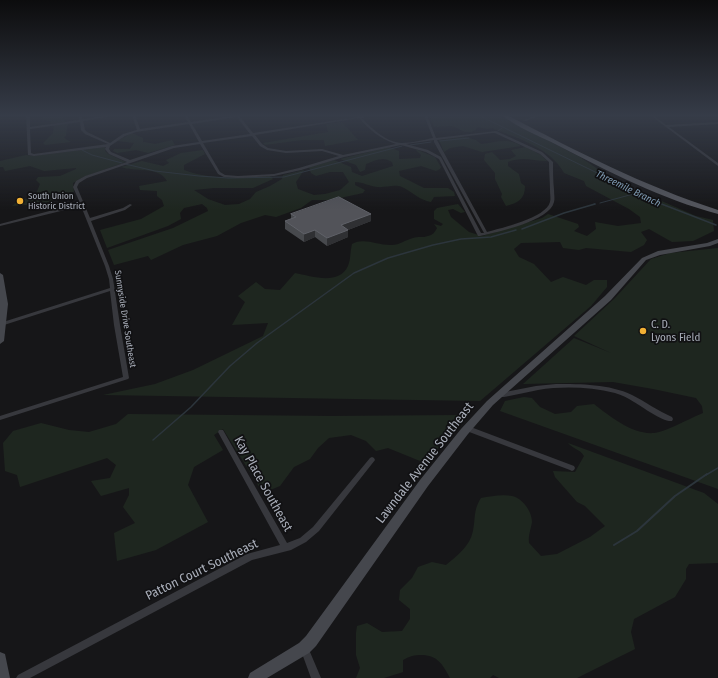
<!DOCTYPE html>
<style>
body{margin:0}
canvas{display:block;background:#161618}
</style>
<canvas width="718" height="678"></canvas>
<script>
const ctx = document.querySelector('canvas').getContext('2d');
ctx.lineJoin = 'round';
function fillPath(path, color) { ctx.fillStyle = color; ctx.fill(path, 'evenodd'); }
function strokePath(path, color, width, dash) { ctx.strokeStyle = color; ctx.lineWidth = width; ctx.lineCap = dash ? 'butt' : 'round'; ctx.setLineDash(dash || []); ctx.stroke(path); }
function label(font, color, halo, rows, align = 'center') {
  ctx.font = font + ' "Fira Sans Condensed",sans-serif'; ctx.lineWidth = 3.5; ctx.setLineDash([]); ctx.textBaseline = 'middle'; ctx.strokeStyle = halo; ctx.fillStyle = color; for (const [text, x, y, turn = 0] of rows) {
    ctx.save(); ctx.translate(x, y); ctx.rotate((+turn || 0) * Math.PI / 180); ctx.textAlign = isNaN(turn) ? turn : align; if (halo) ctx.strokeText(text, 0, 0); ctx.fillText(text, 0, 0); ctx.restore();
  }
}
const green = new Path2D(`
 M61,115L66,122L51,124L50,121L42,119L43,115Z
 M429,115H498L578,156L595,167L603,175L618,182L696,216L713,220L714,231L693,241L672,242L649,229L641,232L647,240L644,245L631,252L586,248L579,250L563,248L560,242L521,243L514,249L519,257L534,264L551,282L563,277L586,285L594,280H607V287L591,306L480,401L103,395L155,384L193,370L263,336L268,323L232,325L245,302L238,296L256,282L265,289L280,290L295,273C311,276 339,286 348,266C351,259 350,252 352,244C365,237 378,246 392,245C400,245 405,240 413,238C418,236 423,238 428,236C433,235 435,232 437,228L434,224L441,226L443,224L434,219V211L437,208L458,204L465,212L461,213L453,209L448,210L451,217L469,232L482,236L542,218L548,214L578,224L579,227L574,231L587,236L596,229L595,222L618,226L641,223L640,217L629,209L586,186L584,181L564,173C551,148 517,138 492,128L488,129L478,127C468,139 460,127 451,126C445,126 440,127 434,127Z
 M342,122L358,140L325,146L324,140H302L265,145L263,143L328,132L326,124Z
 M68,123L66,135L64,138L71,142L45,145L43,143L53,133L54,125Z
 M132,133L143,138V142L155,144L172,140L175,145L148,153L136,150L117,153L113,151L114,149H130L134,143L118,141L119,140Z
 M465,137L476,140L481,144C495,143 507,137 521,146L482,152L463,146L450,148L444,152L439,140Z
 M105,147V151L108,154L126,162L83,177L73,183L74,192L59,196L52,201L38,206L25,205L12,206L18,201L35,196L40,184L36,180L38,177L60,176L76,169V168L44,171L30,166L5,171L3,167H0V161L26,155L33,156Z
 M389,147L399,151V159L420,158L421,155L415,149L435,157L441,167L440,169L436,171L421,166L399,171L400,176L424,188H448L454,192L455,196L434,197L431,202C419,200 413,192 402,187C394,184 385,188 377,187C369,186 363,182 355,182V185L365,190L363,193L331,200H312L301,208L276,217L265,215L241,223L217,236L183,245L151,260L148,256L114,265L108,250L173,228L208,211L207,208L202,204L184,208L180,213L181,219L168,226L107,248L100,230L141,219L164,206L162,200L157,196V191L140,190L139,186L167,181C159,166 135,172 121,167L142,161L163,166L169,163L166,160L181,153L203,150L205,154L184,165V170C210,180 242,178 270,176L273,179L253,188H214L194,190L208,199L225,205L239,204L250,199L256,192L270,186L282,179L283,175L304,170L296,182L298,189L314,195L325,194L340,190L349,182L343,172H330L316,176L311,173L309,167L334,160L351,167L352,172L362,176L393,166L392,162C383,156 376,160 366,164L365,170L360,172L356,165L340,159Z
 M526,147L541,155L547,161C532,161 523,156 508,162V166L519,174L521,183L525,186C525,199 518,203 506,206L501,197L502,194L495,179V173L484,160L485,154L492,152L500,160L510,159L516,156L511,150Z
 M718,248V489L500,411L505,401L524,397L532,398L540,407L555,414L571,412L577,406L594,404C609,416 633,435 654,433C663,433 693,417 703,413L702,406L696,398L653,389L613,382L523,384L574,338L611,353L574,336L615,298L651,259L670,253Z
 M128,414L331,416L462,415L463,422L425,463L388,448L376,451L366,441L351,435L329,438L318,448L310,459L294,467L280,486L263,493L223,429L214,435L223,450L194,467L188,485L208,522L156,550L117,561L114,533L135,523L123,507L129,495V488L101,496L91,481L110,478L116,465L107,458L20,487L17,475L5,471L3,443L13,431L41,423L69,430L89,432L116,424Z
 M568,443L704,493L718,504V563L689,564L686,569V579L675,597L634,619L631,632L635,649L577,678H499L493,675L490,678H450C443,665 438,655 421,655C414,655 410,656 403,660V672L384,678H356L360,668L356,655V633L357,626L367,623L382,632L402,631L410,619V609L399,600L400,590L412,578L418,567L432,562L446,565C457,556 470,546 473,531C476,517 473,511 481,498C491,496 503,494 512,496C522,498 532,511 532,522C531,529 528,535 529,543L541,556L557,554L590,537L605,526L585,506L577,502L555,477L553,471L575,472L584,456C580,449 573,449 568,443Z`);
const streamFar2 = new Path2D(`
 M478,115L661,204
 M498,131L502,128
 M440,141L469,138
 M410,145L431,142
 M82,150L92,155L122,163
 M125,164L155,171L199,176L228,178L284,177L402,146
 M600,203L637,193
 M594,204H595`);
const streamFar1 = new Path2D(`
 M659,203L716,225
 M522,229L564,213L595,204
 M153,440L191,407L230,366L257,343L354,273L388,258L433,245L461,239L491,237L516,230
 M706,475L718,468`);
const stream = new Path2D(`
 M614,545L637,531L675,496L707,474`);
const street = new Path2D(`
 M26,115H30V127L79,120V115H82V119L111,115H120L83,121L85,130L87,132L110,143L123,134L137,130L132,115H135L140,129L188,122L184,115H187L191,122L236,115H247L240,117L253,133L358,117L357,115H360L361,116H364V118H362C371,128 387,143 402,143C412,143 423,140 433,138L424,115H427L436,138L496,131L542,152L553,162C553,171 553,181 554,190C554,194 555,199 554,202C550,221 497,232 480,236H478L439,159L426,152L401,145L344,157L301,170L274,176L238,178L224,177L218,174L200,144L174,148L87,178L79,183L77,187L90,218L123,208L130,204L132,205L125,210L91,221L109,266L113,279L120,325L129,378L128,379L0,420V416L123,377L114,325L110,291L4,325H0V323L110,288L109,279L105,266L81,206L0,226V224L80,203L73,187L76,181L85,176L127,162L109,154L105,149L106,147L34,156L28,155ZM237,117L250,134L202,141L192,124ZM359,118C371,131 379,138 396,144L343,155L322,149L286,151L268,148L262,144L255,135ZM80,122L81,130L85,134L108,144L34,154L31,153L30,129ZM189,124L199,142L172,146L130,160L111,152L109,149L110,146L125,136L136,132ZM492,133H495L540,154L549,162C549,172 550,181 550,190C550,194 551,199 550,202C546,218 501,228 487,232L437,140ZM252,136L260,146L267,150L286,153L322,151L339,156L299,168L274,174L238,176L225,175L220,172L203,143ZM434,140V142L484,233H481L441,157L428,150L406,144Z
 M538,115H543L525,121L523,120Z
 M650,115H653L666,125L718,122V124L669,127L718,163V166Z
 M556,384C581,384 609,384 632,395C646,402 658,411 672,417L673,419L672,421C662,422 643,407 634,402C628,398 622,395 615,393C590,387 563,386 538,390C527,392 516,395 504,397H498L497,395L498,393H500L536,386Z
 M464,426H468L574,466L575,468L574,470L572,471L570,470L464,430L463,428Z
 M219,430H223L287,543L300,538L313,527L370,458L372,457L374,458L375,460L319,531L306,542L291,550L252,560L30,678H16L18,675L247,554L280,545L218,432Z
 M304,644L307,645L321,678H311L300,648L301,645Z`);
const secondary = new Path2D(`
 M718,239V243L710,246L660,255L646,260L611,300L493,405L468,434L428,486L316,646L309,653L267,678H248L250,673L299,643L306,636L420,480L461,429L487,401L605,296L642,258L658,251L707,243Z
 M0,273L3,275L8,304L4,341L0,344Z
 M0,652L5,654L10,678H0Z`);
const primary = new Path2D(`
 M501,115H507C576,151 644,186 718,210V214C662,199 609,172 557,145C539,136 517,127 501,115Z`);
const wall = new Path2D(`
 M291,214H371V221L348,230V237L327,246L315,237L304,242L285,229V221L291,219Z`);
const shadedWall = new Path2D(`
 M371,214V221L348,230V237L327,246V238L341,225Z
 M315,230V237L304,242V234Z`);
const building = new Path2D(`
 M339,197L371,214L341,225L348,230L327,238L315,230L304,234L285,221L296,217L291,214Z`);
const markers = [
 [20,201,4,"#f2b134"],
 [643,331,4,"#f2b134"]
];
const farPoinames = [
 ["South Union",28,196],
 ["Historic District",28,206]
];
const farStreetnames = [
 ["Sunnyside Drive Southeast",125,319,81]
];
const farWaternames = [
 ["Threemile Branch",628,189,26]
];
const poiNames = [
 ["C. D.",651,325],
 ["Lyons Field",651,338]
];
const nearStreetnames = [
 ["Lawndale Avenue Southeast",425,463,-52],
 ["Kay Place Southeast",263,484,61],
 ["Patton Court Southeast",202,570,-26]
];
fillPath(green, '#1e261f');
strokePath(streamFar2, '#2c353c', 1);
strokePath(streamFar1, '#2c353c', 1.5);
strokePath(stream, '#2c353c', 2);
fillPath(street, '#37383d');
fillPath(secondary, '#45474d');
fillPath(primary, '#53555c');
fillPath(wall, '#47494d');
fillPath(shadedWall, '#2f3033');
fillPath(building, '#525359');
strokePath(building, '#5f6168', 1);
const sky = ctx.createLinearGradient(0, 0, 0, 210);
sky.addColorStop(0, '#0c0c0d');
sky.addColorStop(0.55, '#363c48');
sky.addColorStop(1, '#363c4800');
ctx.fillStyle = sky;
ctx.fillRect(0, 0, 718, 210);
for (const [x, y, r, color] of markers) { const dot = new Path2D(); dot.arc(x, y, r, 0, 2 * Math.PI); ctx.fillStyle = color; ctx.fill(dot); strokePath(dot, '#111113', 1.5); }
label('9px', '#a8adb8', '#111113', farPoinames, 'left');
label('9px', '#a8adb8', '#111113', farStreetnames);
label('italic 10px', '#7f9bb3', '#111113', farWaternames);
label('11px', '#a8adb8', '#111113', poiNames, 'left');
label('13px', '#a8adb8', '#111113', nearStreetnames);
</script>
